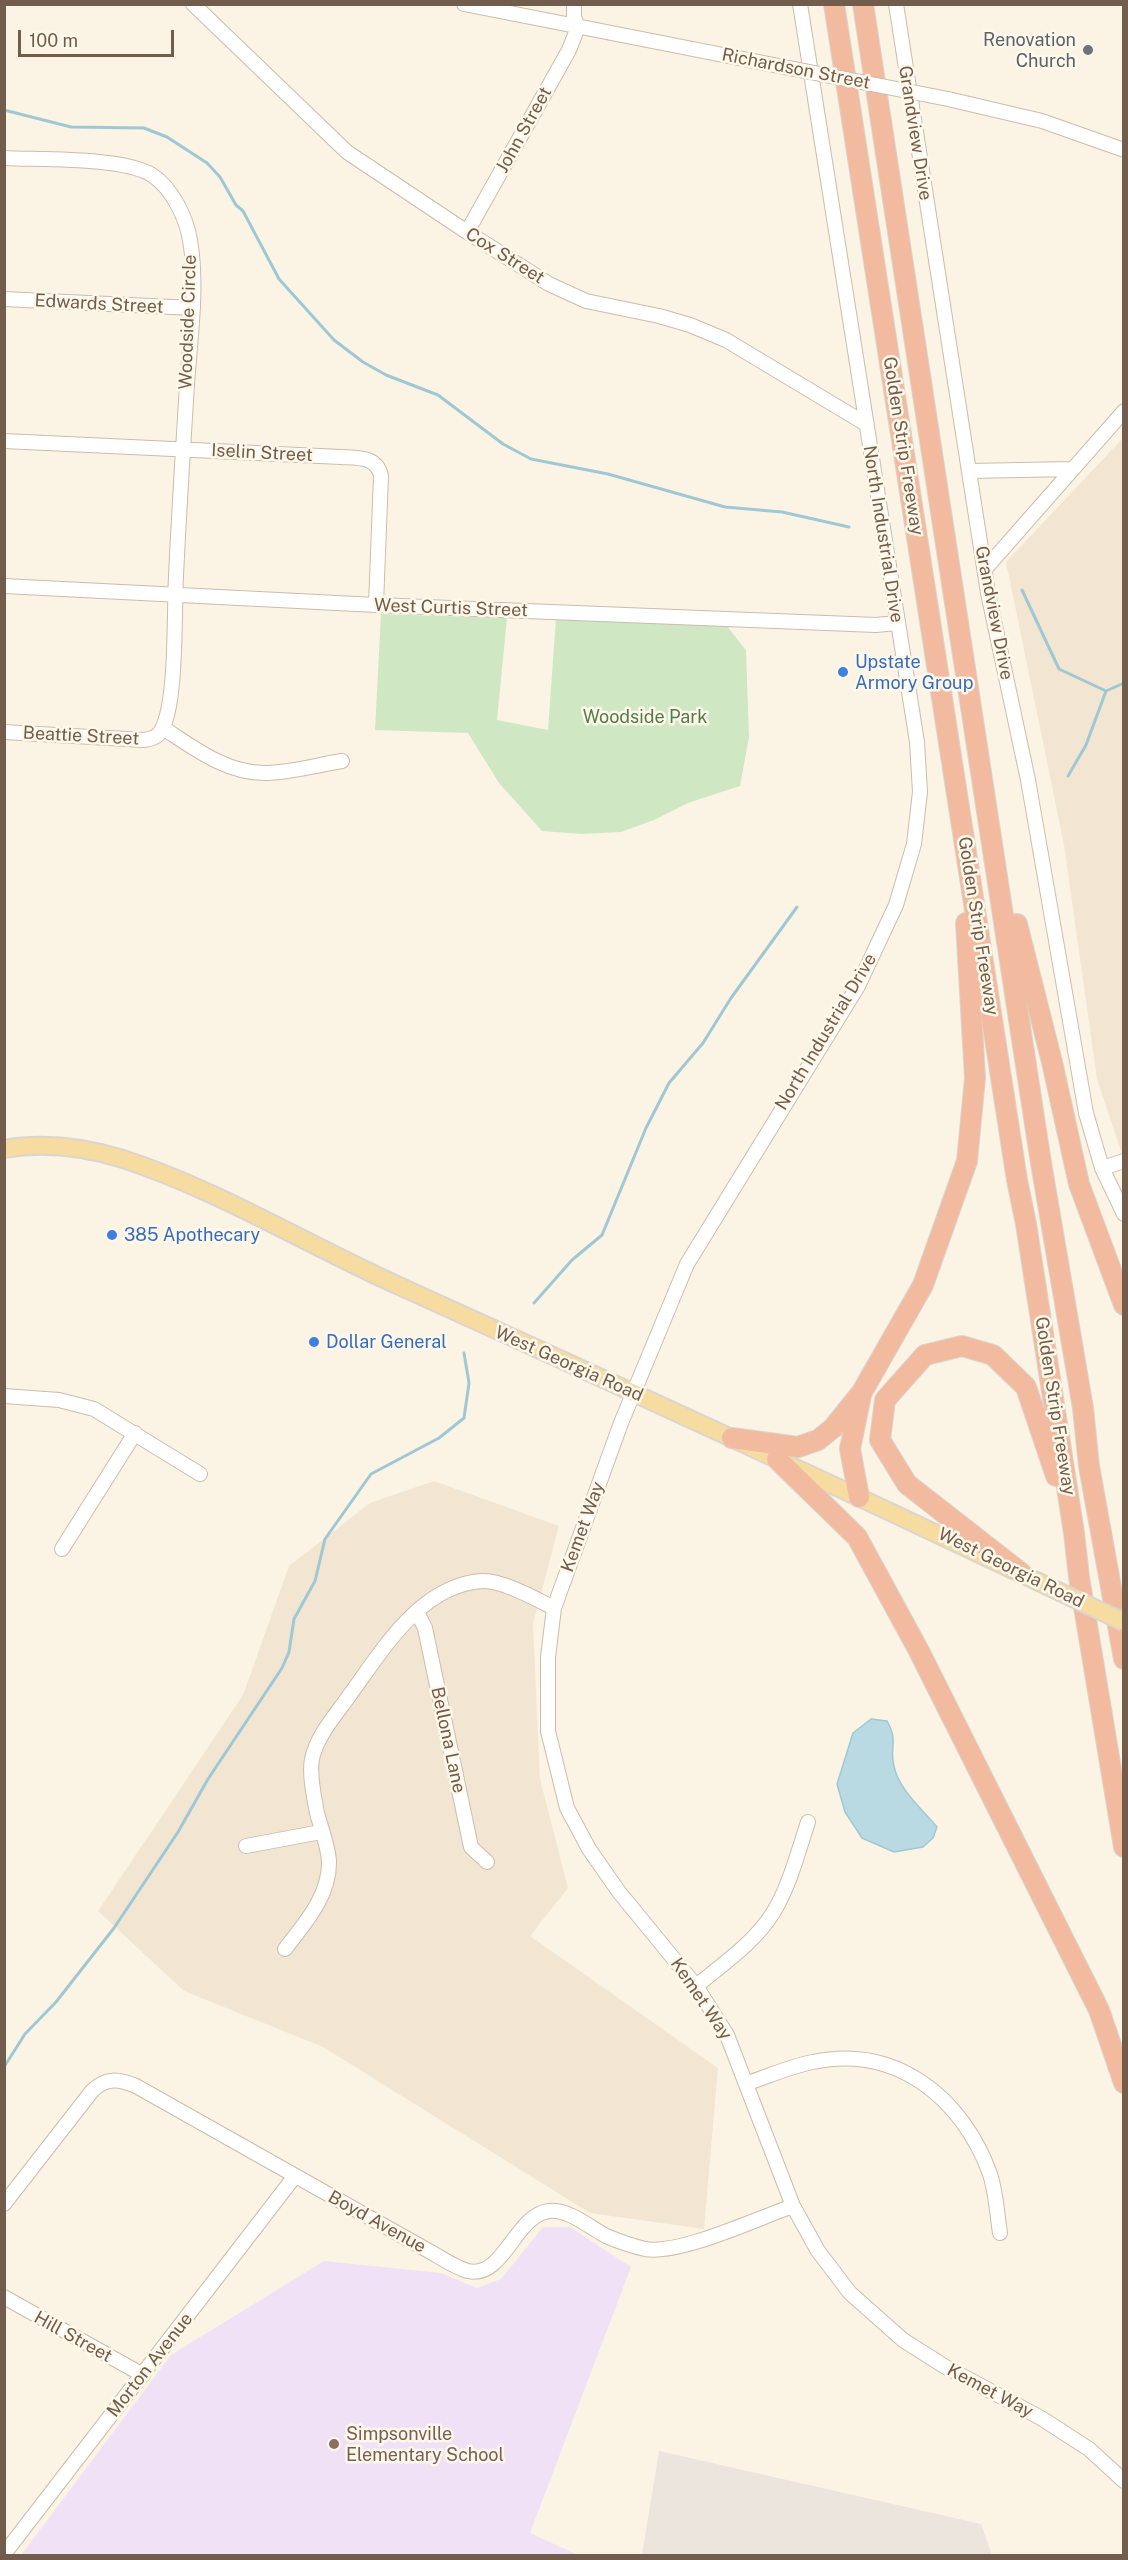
<!DOCTYPE html>
<style>
body{margin:0}
#map{position:relative;width:1128px;height:2560px;overflow:hidden;background:#fbf4e4;font-family:"Public Sans",sans-serif}
canvas{display:block}
.frame{position:absolute;inset:0;border:6px solid #725c4b;pointer-events:none}
.scale{position:absolute;left:18px;top:30px;width:156px;height:27px;box-sizing:border-box;border:3px solid #725c4b;border-top:0;padding-left:8px;font-size:18px;line-height:21px;white-space:nowrap;color:#725c4b;-webkit-text-stroke:4px #fef8ea;paint-order:stroke}
</style>
<div id="map">
<canvas width="1128" height="2560"></canvas>
<div class="frame"></div>
<div class="scale">100 m</div>
</div>
<script>
const ctx = document.querySelector('canvas').getContext('2d');
ctx.lineJoin = 'round';
function fillPath(path, color) { ctx.fillStyle = color; ctx.fill(path, 'evenodd'); }
function strokePath(path, color, width, dash) { ctx.strokeStyle = color; ctx.lineWidth = width; ctx.lineCap = dash ? 'butt' : 'round'; ctx.setLineDash(dash || []); ctx.stroke(path); }
function label(font, color, halo, rows, align = 'center') {
  ctx.font = font + ' "Public Sans",sans-serif'; ctx.lineWidth = 5; ctx.setLineDash([]); ctx.textBaseline = 'middle'; ctx.strokeStyle = halo; ctx.fillStyle = color; for (const [text, x, y, turn = 0] of rows) {
    ctx.save(); ctx.translate(x, y); ctx.rotate((+turn || 0) * Math.PI / 180); ctx.textAlign = isNaN(turn) ? turn : align; if (halo) ctx.strokeText(text, 0, 0); ctx.fillText(text, 0, 0); ctx.restore();
  }
}
const residential = new Path2D(`
 M1123,438V1157L1097,1079L1064,845L1006,562Z
 M434,1481L559,1526L533,1624L540,1779L568,1888L530,1936L718,2068L704,2229L590,2213L323,2047L184,1991L98,1911L243,1695L289,1566L370,1503Z`);
const industrial = new Path2D(`
 M659,2451L981,2524L992,2555H642Z`);
const education = new Path2D(`
 M543,2227H570L631,2267L530,2533L578,2555H21L171,2355L324,2261L441,2273L477,2288L501,2279Z`);
const green = new Path2D(`
 M381,614L507,618L497,720L548,730L556,618L726,625L746,650L749,737L740,786L688,803L654,820L621,832L582,834L542,831L499,783L468,733L375,730Z`);
const water = new Path2D(`
 M871,1719L887,1721C899,1742 889,1747 894,1766C898,1789 923,1810 937,1827L933,1838L923,1847L894,1852L862,1838L845,1812L837,1784L853,1733Z`);
const stream = new Path2D(`
 M4,110L71,127L144,128L167,137L207,163L220,177L236,205L243,211L279,279L334,340L363,362L386,375L438,395L503,444L531,459L608,474L725,507L782,512L849,527
 M1022,590L1059,669L1106,691
 M1068,776L1086,745L1106,691L1124,683
 M534,1303L572,1260L602,1235L646,1128L669,1083L703,1043L731,998L797,907
 M4,2067L25,2034L56,2002L114,1928L178,1832L208,1779L282,1668L289,1652L294,1619L315,1581L325,1539L371,1474L439,1438L464,1418L469,1383L464,1353`);
const minor = new Path2D(`
 M193,4L347,152L467,232L549,284L586,301L659,316L690,325L726,340L866,424
 M464,4L779,66
 M800,4L917,742L920,792L914,844L896,905L858,986L687,1264L621,1423L554,1608L548,1657V1731L567,1808L589,1849L619,1892L696,1986L727,2035L793,2206L818,2251L850,2293L903,2340L944,2366L1041,2418L1089,2449L1124,2481
 M896,4L988,593L1028,780L1086,1113L1102,1168L1124,1214
 M948,99L1042,121L1124,150
 M4,158C41,160 123,157 152,175C172,188 186,217 190,240C198,287 190,338 187,385C183,449 179,512 176,576C174,612 177,701 162,729C159,737 152,739 144,740L4,732
 M467,232L569,50L578,27L574,17V4
 M4,299L193,308
 M4,441L341,457C358,458 377,456 381,476L376,605
 M970,471L1071,469
 M986,568L1124,411
 M4,586L376,605L876,625L897,623
 M163,728C194,748 226,773 264,773C289,773 317,765 342,761
 M1102,1168L1124,1161
 M4,1396L59,1400L94,1409L200,1474
 M62,1549L135,1433
 M417,1612L425,1628L471,1847L487,1862
 M246,1846L321,1832
 M285,1949C304,1924 330,1896 329,1861C328,1846 321,1828 317,1813C314,1797 309,1774 312,1759C317,1735 336,1715 349,1696C382,1651 420,1585 482,1581C502,1580 536,1599 554,1608
 M696,1986C723,1964 754,1943 773,1913C790,1885 798,1852 808,1822
 M748,2083C769,2076 791,2066 813,2062C897,2044 963,2099 990,2174C996,2192 997,2214 1000,2233
 M4,2204L92,2091C106,2077 119,2079 136,2086L436,2255C446,2261 457,2268 468,2271C504,2279 515,2215 549,2211C569,2209 589,2227 606,2236C618,2241 632,2246 645,2249C680,2255 758,2218 793,2206
 M4,2297L143,2375
 M4,2554L295,2176`);
const major = new Path2D(`
 M4,1149C44,1142 84,1147 123,1159C218,1190 306,1244 397,1285C614,1383 830,1483 1045,1585`);
const highway = new Path2D(`
 M834,4L1017,1180L1026,1224L1074,1533L1079,1577L1124,1847
 M863,4L1041,1163L1083,1408L1089,1466L1124,1659
 M1017,924L1052,1062L1079,1184L1124,1305
 M732,1438L798,1447L818,1440L833,1428L862,1392L923,1285L967,1161L975,1078L966,923
 M777,1459L857,1537L919,1651L1099,2010L1124,2083
 M859,1497L850,1449L861,1395
 M1021,1573L907,1484L880,1440L885,1400L925,1355L962,1346L993,1355L1026,1387L1056,1476`);
const minorBridge = new Path2D(`
 M779,66L948,99`);
const majorBridge = new Path2D(`
 M1045,1585L1124,1622`);
const markers = [
 [1088,50,6,"#6b7280"],
 [843,672,6,"#3f7fe0"],
 [112,1235,6,"#3f7fe0"],
 [314,1342,6,"#3f7fe0"],
 [334,2444,6,"#8d6e63"]
];
const worshipNames = [
 ["Renovation",1076,40],
 ["Church",1076,61]
];
const streetNames = [
 ["Richardson Street",796,69,11],
 ["John Street",524,130,-61],
 ["Grandview Drive",915,133,81],
 ["Cox Street",505,256,32],
 ["Edwards Street",99,304,3],
 ["Woodside Circle",188,322,-88],
 ["Golden Strip Freeway",903,446,81],
 ["Iselin Street",262,453,3],
 ["North Industrial Drive",883,534,81],
 ["West Curtis Street",451,608,2],
 ["Grandview Drive",994,613,79],
 ["Beattie Street",81,736,3],
 ["Golden Strip Freeway",978,926,81],
 ["North Industrial Drive",826,1032,-59],
 ["West Georgia Road",569,1364,24],
 ["Golden Strip Freeway",1055,1406,81],
 ["Kemet Way",583,1527,-70],
 ["West Georgia Road",1011,1568,26],
 ["Bellona Lane",448,1740,78],
 ["Kemet Way",701,1999,56],
 ["Boyd Avenue",377,2222,29],
 ["Hill Street",73,2337,29],
 ["Morton Avenue",150,2365,-52],
 ["Kemet Way",990,2391,28]
];
const shopNames = [
 ["Upstate",855,662],
 ["Armory Group",855,683],
 ["385 Apothecary",124,1235],
 ["Dollar General",326,1342]
];
const parkNames = [
 ["Woodside Park",645,717]
];
const educationNames = [
 ["Simpsonville",346,2434],
 ["Elementary School",346,2455]
];
fillPath(residential, '#f2e6d3');
fillPath(industrial, '#ebe5de');
fillPath(education, '#f1e1f7');
fillPath(green, '#cfe8c3');
fillPath(water, '#badae3');
strokePath(water, '#a0c8d4', 1.5);
strokePath(stream, '#a0c8d4', 3);
strokePath(minor, '#ccbcab', 16);
strokePath(major, '#dad5d0', 20);
strokePath(highway, '#dad5d0', 22);
strokePath(minor, '#fff', 14);
strokePath(major, '#f6dca0', 16);
strokePath(highway, '#f2ba9e', 20);
strokePath(minorBridge, '#ccbcab', 16, []);
strokePath(majorBridge, '#dad5d0', 20, []);
strokePath(minorBridge, '#fff', 14);
strokePath(majorBridge, '#f6dca0', 16);
for (const [x, y, r, color] of markers) { const dot = new Path2D(); dot.arc(x, y, r, 0, 2 * Math.PI); ctx.fillStyle = color; ctx.fill(dot); strokePath(dot, '#fef8ea', 2); }
label('18px', '#5b616d', '#fef8ea', worshipNames, 'right');
label('18px', '#725c4b', '#fef8ea', streetNames);
label('18px', '#366cbe', '#fef8ea', shopNames, 'left');
label('18px', '#537c46', '#fef8ea', parkNames);
label('18px', '#785e54', '#fef8ea', educationNames, 'left');
</script>
